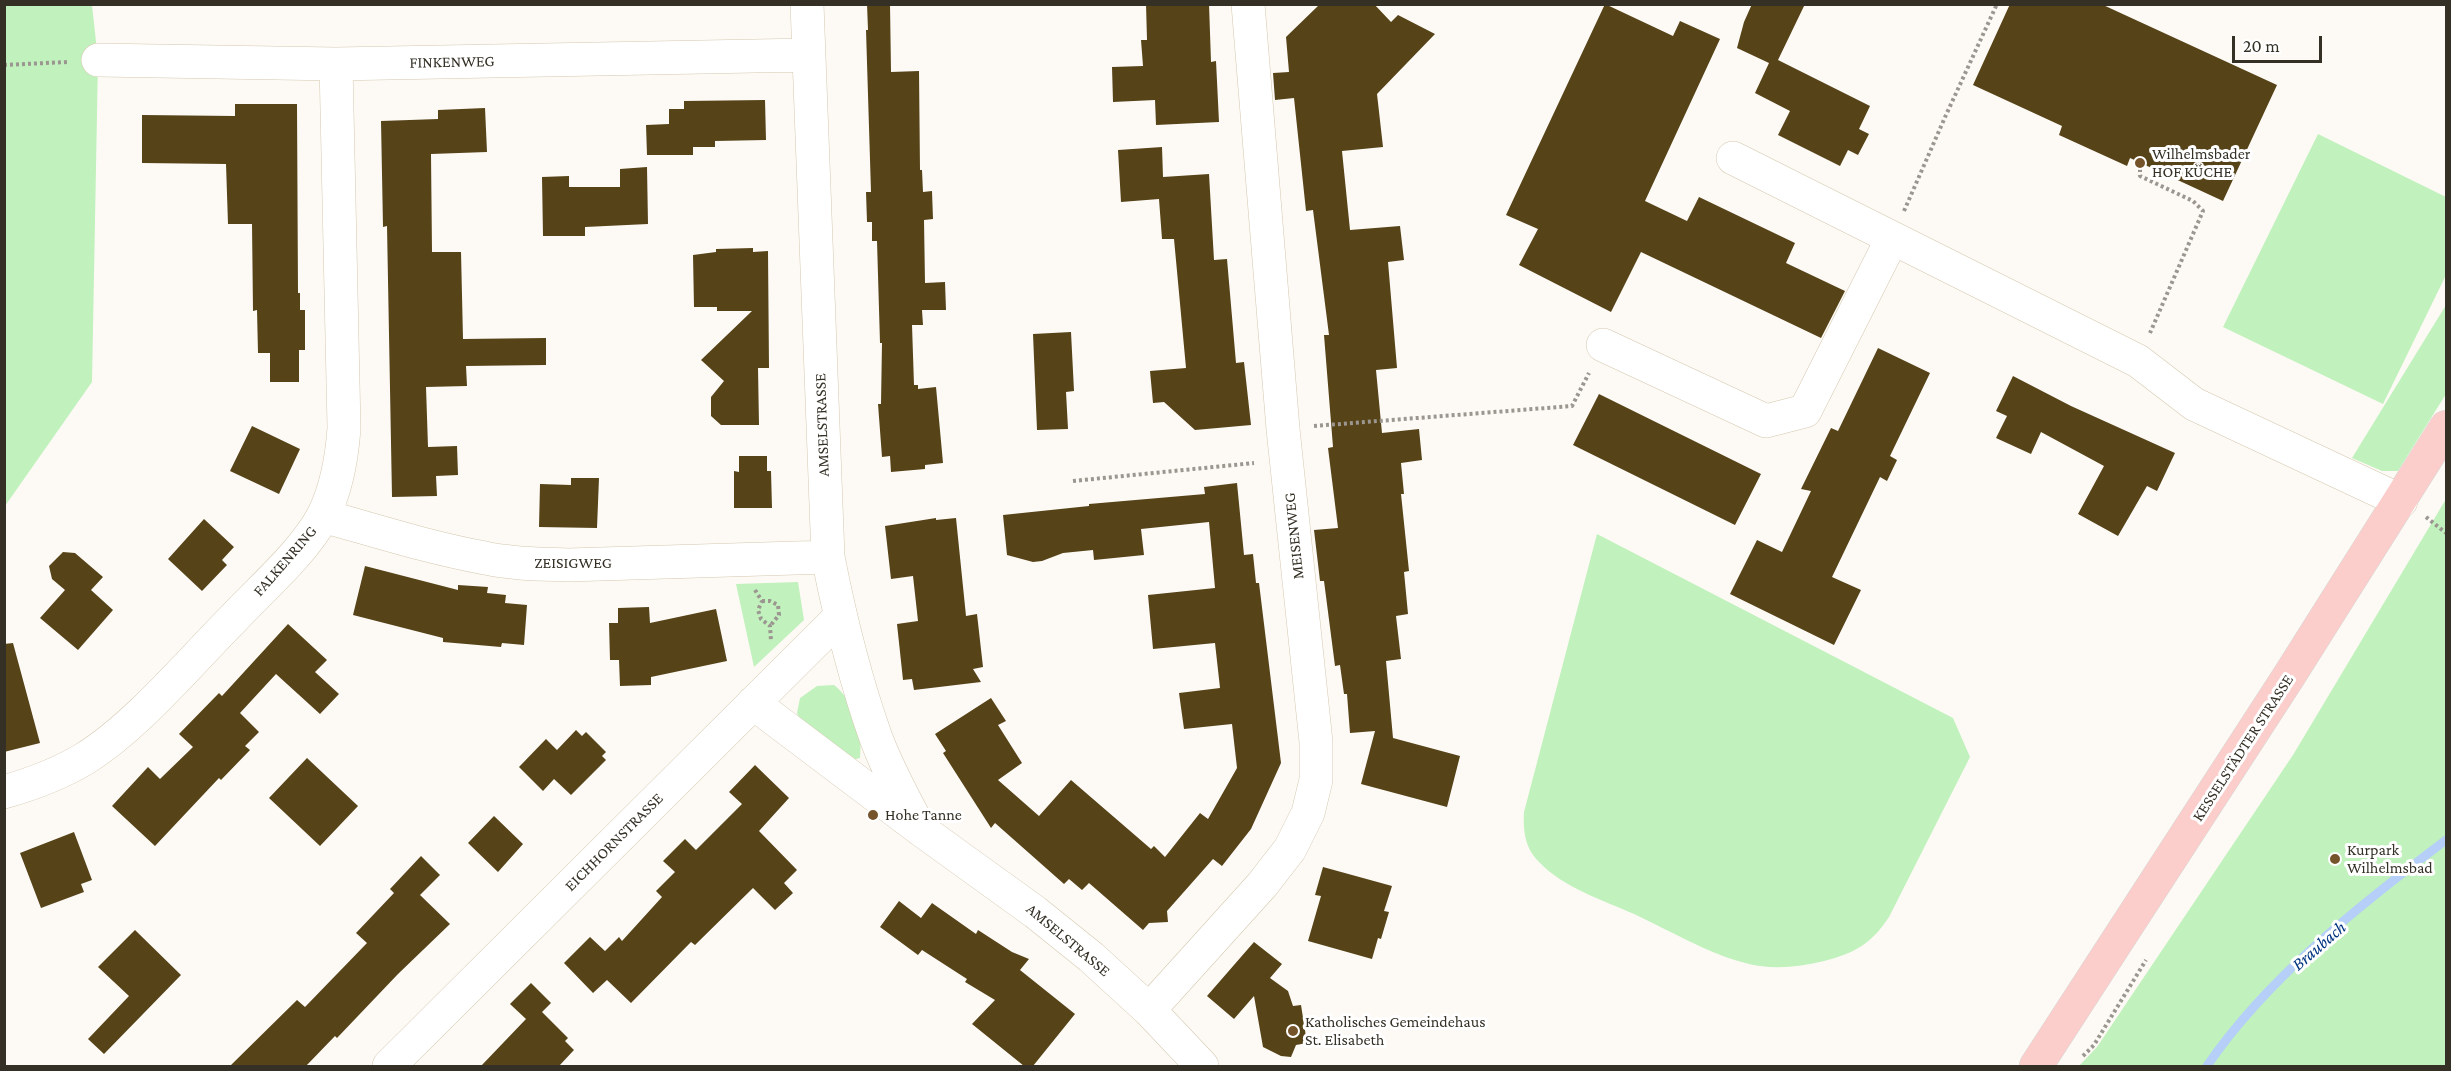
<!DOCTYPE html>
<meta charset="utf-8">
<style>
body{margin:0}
#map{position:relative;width:2451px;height:1071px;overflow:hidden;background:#fdfaf5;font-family:"Crimson Pro",serif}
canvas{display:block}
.frame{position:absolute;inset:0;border:6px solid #343026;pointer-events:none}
.scale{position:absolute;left:2232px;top:36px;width:90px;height:27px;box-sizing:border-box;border:3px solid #343026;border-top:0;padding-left:8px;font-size:18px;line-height:21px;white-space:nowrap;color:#343026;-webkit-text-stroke:4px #fff;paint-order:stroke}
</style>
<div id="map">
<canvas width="2451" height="1071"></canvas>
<div class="frame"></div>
<div class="scale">20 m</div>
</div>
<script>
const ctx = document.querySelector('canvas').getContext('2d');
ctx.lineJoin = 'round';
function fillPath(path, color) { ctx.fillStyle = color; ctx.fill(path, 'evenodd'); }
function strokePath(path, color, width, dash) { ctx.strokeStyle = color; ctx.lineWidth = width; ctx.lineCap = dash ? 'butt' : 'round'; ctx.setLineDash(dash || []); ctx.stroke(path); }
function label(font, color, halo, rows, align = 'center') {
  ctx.font = font + ' "Crimson Pro",serif'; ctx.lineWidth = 6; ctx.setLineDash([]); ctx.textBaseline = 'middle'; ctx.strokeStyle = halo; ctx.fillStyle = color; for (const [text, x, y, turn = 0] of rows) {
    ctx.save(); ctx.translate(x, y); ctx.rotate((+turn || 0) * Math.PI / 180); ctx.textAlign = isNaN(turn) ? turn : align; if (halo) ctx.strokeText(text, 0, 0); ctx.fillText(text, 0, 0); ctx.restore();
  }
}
const green = new Path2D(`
 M5,5H92L98,60L92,382L5,506Z
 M2318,134L2446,197V275L2383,404L2223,327Z
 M2446,305V394L2398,471H2382L2352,458Z
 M2446,499V1066H2079L2097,1047L2293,755Z
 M1597,534L1953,718L1970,757L1889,917C1871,944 1855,953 1824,961C1803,966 1782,969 1760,966C1719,960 1673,932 1634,914C1603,900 1564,888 1539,862C1525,848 1523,831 1524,812Z
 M798,582L804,620L754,667L736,584Z
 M834,685C854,700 863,733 860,758L848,761L803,727L797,713L800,698L817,686Z`);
const stream = new Path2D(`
 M2207,1066C2267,978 2361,904 2446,840`);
const building = new Path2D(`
 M867,4H890L891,72L919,71L920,170H922L923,192L932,191L933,219L924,220L925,283L945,282L946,310H922L923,325H912L914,385H918V389L936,387L943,463L925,465V469L891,472L890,456L882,457L878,404H881L882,343H880L877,241H872V222H867L866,192H871L866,30H868Z
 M1146,4H1209L1211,62L1216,61L1219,122L1156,125L1155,100L1113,102L1112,67L1143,66L1141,40H1147Z
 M1320,4H1374L1391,22L1398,15L1435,34L1377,94L1383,147L1342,151L1350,230L1400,226L1404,260L1388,262L1397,368L1376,370L1382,433L1419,429L1422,460L1401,463L1404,494H1401L1409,571L1404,572L1408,614L1396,616L1401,659L1386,661L1393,738L1460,756L1447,807L1361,784L1375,731L1350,733L1347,694H1344L1340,665L1335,666L1324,581H1320L1314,530L1338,528L1328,448L1333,447L1324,335H1329L1313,210L1306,211L1294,98L1275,100L1273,73L1289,72L1286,37Z
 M1605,4L1673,36L1680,21L1720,39L1645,201L1687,221L1699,197L1795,243L1786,263L1845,291L1821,338L1641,252L1611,312L1519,265L1538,229L1506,215Z
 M1752,4H1805L1778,60L1870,106L1859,129L1869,134L1858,155L1848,150L1840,166L1778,135L1790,111L1755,93L1769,63L1737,48L1744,22Z
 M2010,4H2101L2277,85L2223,201L2130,158L2127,166L2059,135L2062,126L1973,85Z
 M765,100L766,140L715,141V147H693V155H647L646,125L669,124V109H684V101Z
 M235,104H297L298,293H300V310H305V350H299V382H270V353H258L257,310L253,311L252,224H228L226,164L142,163V115L235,116Z
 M485,108L487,152L431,154L432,252H461L463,339L546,338V365L466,366L467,386L426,387L428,447L457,446L458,475L436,476L437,496L392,497L387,226L383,227L381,121L438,119V110Z
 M1162,147L1163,177L1209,174L1214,260L1227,259L1236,363L1244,362L1251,425L1195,430L1164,402L1153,403L1150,371L1186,368L1174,239H1162L1159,199L1121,202L1118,150Z
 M647,167L648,224L585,227V236H543L542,177L569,176V187H620V169Z
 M753,248V252L768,251L769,368H758L759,425H721L711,416V397L724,381L701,360L752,311H717V307H694L693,255L716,252V249Z
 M1071,332L1074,391L1066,392L1068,429L1037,430L1033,334Z
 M1878,348L1930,373L1890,456L1897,460L1887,481L1880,477L1832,577L1861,590L1834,645L1730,594L1757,540L1782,552L1811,491L1801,489L1831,428L1838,431Z
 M2013,376L2071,406L2175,453L2157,491L2147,486L2118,536L2078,514L2104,466L2041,432L2031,454L1996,438L2007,416L1996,411Z
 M1599,394L1761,474L1735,525L1573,445Z
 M252,426L300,449L279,494L230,471Z
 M739,456H767V471H771L772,508H734V471L739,472Z
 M571,478H599L597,528L539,527L540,484L571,485Z
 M1237,483L1244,555L1253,554L1256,583H1259L1281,763L1251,829L1222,866L1213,859L1167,911L1168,922L1149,923L1143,930L1089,883L1082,890L1069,879L1064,884L995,823L991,828L943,753L946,751L935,734L991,698L1006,721L998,725L1022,763L998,780L1039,816L1071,780L1151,849L1154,846L1165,857L1200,813L1208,819L1237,768L1232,724L1184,729L1179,693L1220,688L1215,643L1153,649L1148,595L1215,588L1209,522L1141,529L1144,555L1094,560L1093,550L1063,553L1042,561L1033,562L1007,555L1003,515L1089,506V504L1205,494L1204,487Z
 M936,518V520L956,518L966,616L977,614L983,667L973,669L981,682L914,690L912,679L903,680L897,624L918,621L913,576L891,579L885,526Z
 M204,519L234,547L222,560L227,565L202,591L168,559Z
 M63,552L75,553L103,577L91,590L113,610L78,650L40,618L65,590L52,579L49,566Z
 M365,566L458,590V585L488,587L487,593L506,595L505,603L527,605L524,645L502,643L501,647L443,642V638L353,615Z
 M649,607L650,623L716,609L727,661L651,677V685L620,686L619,660H610L609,623H618V608Z
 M288,624L327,660L315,672L339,694L320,714L276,674L240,713L259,732L245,746L250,750L221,780L219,778L155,846L112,806L148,767L160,779L193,747L179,734L219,693L222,696Z
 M13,643L40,743L4,752V644Z
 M576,730L582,736L586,732L606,752L602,756L606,760L571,795L554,779L543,791L519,767L546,739L557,750Z
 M307,758L358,806L320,846L269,798Z
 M755,765L789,798L759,831L797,870L784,883L793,893L775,910L753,888L695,945L691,942L631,1003L607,980L593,993L564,963L590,937L605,951L619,937L622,941L662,897L656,891L675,872L663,861L685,839L696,850L742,804L729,792Z
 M494,816L523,844L498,872L468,843Z
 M74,832L92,880L81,884L84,892L41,908L20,853Z
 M421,856L440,875L420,895L450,924L398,974L337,1038L335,1036L306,1066H230L297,1000L305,1007L367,943L356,933L394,893L390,889Z
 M1323,867L1392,886L1384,911L1389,912L1381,939L1378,938L1372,959L1308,941L1321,896L1315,895Z
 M899,901L921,918L932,903L976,934L978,930L1012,952L1029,959L1020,970L1075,1014L1033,1066H1024L972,1024L995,1000L965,982L967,979L922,950L918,955L880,927Z
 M135,930L181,975L104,1054L88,1039L129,996L98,967Z
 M1254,942L1282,964L1270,978L1288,991L1293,1006L1301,1005L1307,1043L1296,1045L1291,1057L1281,1056L1263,1047L1254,996L1234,1019L1207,996Z
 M531,983L551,1003L542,1012L568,1038L565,1041L574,1050L559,1066H481L526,1019L510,1004Z`);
const path = new Path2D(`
 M4,65L67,62
 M2140,163V176L2193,201L2203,211L2150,333
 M1904,211L1946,115L1997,4
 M1314,426L1572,406L1589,373
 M1073,481L1254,463
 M2426,517L2446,533
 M755,590L762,601L758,610L761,619L770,626L771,641
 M762,601H770L778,605L779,615L770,626
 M2083,1056L2094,1045L2146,960`);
const minor = new Path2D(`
 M807,4L828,557C840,618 855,679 876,738C888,770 904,799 920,829
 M98,60L336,64L807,55
 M1733,158L2138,361L2194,404L2401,501
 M1603,345L1766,421L1805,411L1892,239
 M323,516C377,531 430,548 485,558C512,564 541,564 568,565L828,557
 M753,703L920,829L1035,912L1091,957L1149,1010L1202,1066
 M4,792C32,784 59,774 84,759C136,727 189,663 233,619C261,589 304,552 323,516C336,490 342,457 344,428L336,64
 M1149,1010L1262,885L1290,849L1308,813L1316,780V742L1283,429L1248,4
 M389,1066L840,617`);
const major = new Path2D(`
 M2036,1066L2289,676L2446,427`);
const markers = [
 [2140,163,6,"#75542b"],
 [873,815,6,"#75542b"],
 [2335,859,6,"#75542b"],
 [1293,1031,6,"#75542b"]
];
const streetNames = [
 ["FINKENWEG",452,62,-1],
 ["AMSELSTRASSE",822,425,-92],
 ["MEISENWEG",1294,536,-96],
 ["FALKENRING",285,561,-49],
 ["ZEISIGWEG",573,563],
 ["KESSELSTÄDTER STRASSE",2243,748,-57],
 ["EICHHORNSTRASSE",614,842,-45],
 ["AMSELSTRASSE",1068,940,40]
];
const poiNames = [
 ["Wilhelmsbader",2152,154],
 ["HOF KÜCHE",2152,172],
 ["Hohe Tanne",885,815],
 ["Kurpark",2347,850],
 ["Wilhelmsbad",2347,868],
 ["Katholisches Gemeindehaus",1305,1022],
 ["St. Elisabeth",1305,1040]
];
const waterNames = [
 ["Braubach",2319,946,-41]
];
fillPath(green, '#c1f1bc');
strokePath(stream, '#b5cff8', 9);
fillPath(building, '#564318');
strokePath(minor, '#d4c8af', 34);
strokePath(major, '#d6d6d4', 34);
strokePath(path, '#9b9790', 4, [3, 3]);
strokePath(minor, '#fff', 33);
strokePath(major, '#fbcecb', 33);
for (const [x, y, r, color] of markers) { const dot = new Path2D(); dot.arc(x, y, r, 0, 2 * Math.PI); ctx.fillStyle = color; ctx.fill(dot); strokePath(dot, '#fff', 2); }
label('16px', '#343026', '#fff', streetNames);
label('16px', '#343026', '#fff', poiNames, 'left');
label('italic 18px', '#013480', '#fff', waterNames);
</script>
